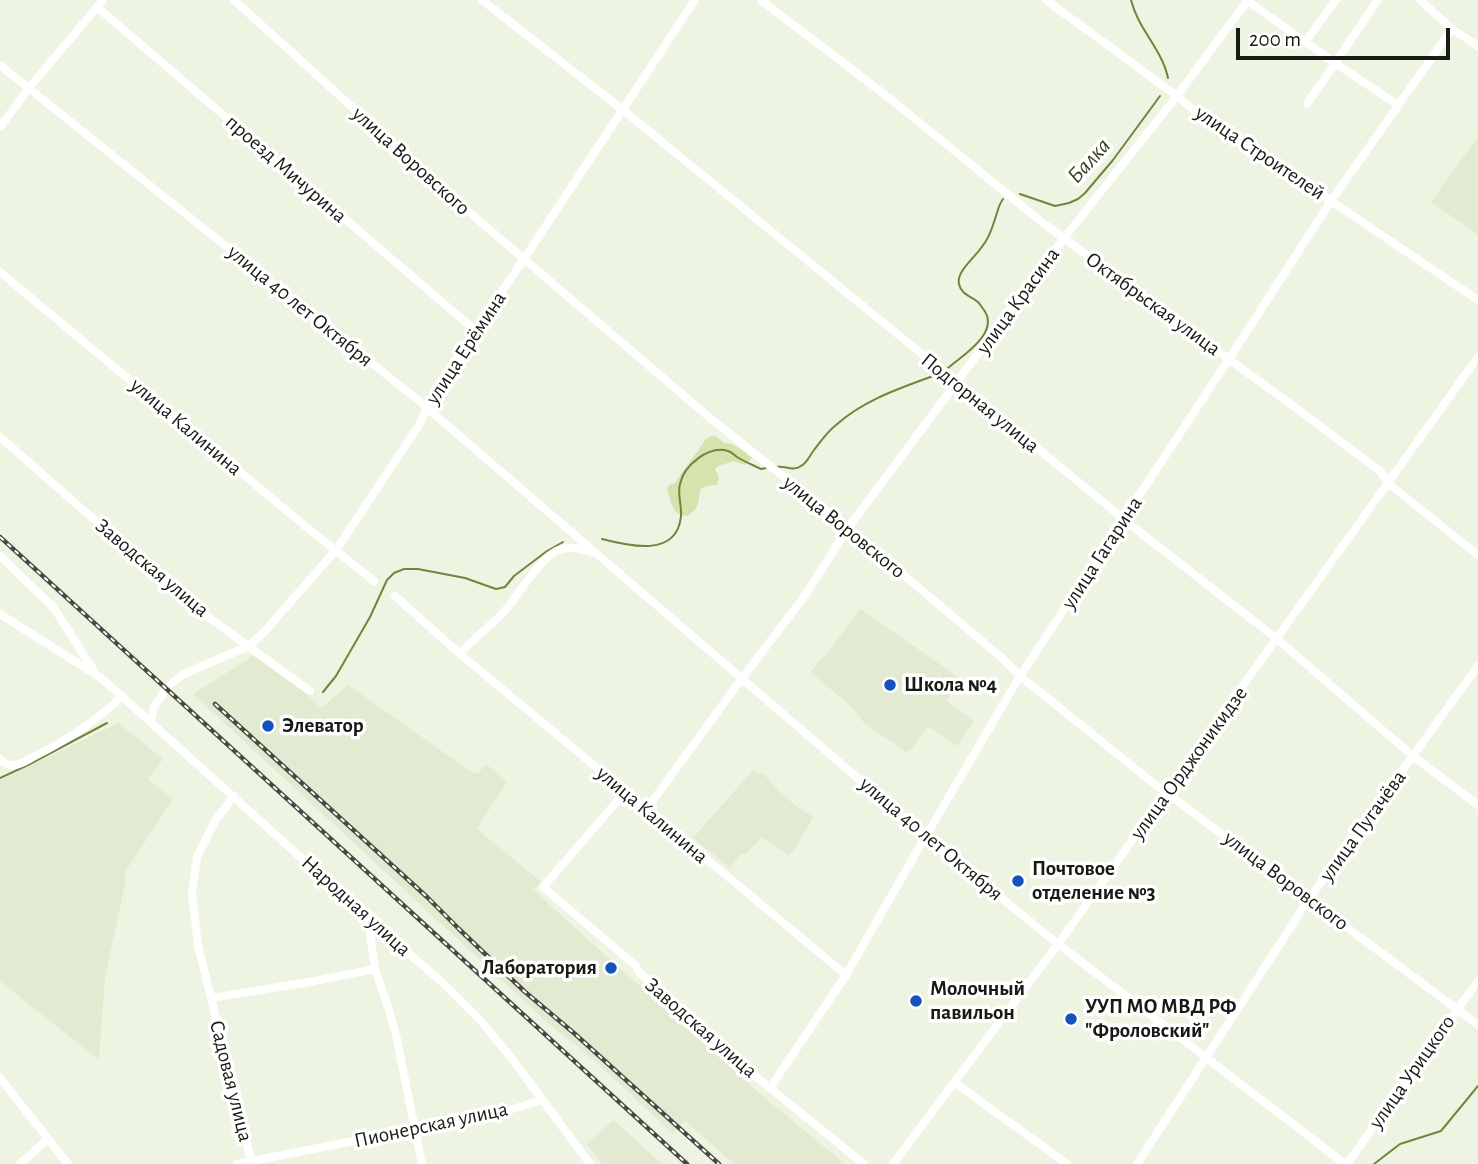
<!DOCTYPE html>
<meta charset="utf-8">
<style>
body{margin:0}
#map{position:relative;width:1478px;height:1164px;overflow:hidden;background:#eef4e2;font-family:"Alegreya Sans",sans-serif}
canvas{display:block}
.scale{position:absolute;left:1236px;top:28px;width:214px;height:32px;box-sizing:border-box;border:4px solid #181a14;border-top:0;padding-left:9px;font-size:21px;line-height:24px;white-space:nowrap;color:#181a14;-webkit-text-stroke:5px #fff;paint-order:stroke}
</style>
<div id="map">
<canvas width="1478" height="1164"></canvas>
<div class="scale">200 m</div>
</div>
<script>
const ctx = document.querySelector('canvas').getContext('2d');
ctx.lineJoin = 'round';
function fillPath(path, color) { ctx.fillStyle = color; ctx.fill(path, 'evenodd'); }
function strokePath(path, color, width, dash) { ctx.strokeStyle = color; ctx.lineWidth = width; ctx.lineCap = dash ? 'butt' : 'round'; ctx.setLineDash(dash || []); ctx.stroke(path); }
function label(font, color, halo, rows, align = 'center') {
  ctx.font = font + ' "Alegreya Sans",sans-serif'; ctx.lineWidth = 7; ctx.setLineDash([]); ctx.textBaseline = 'middle'; ctx.strokeStyle = halo; ctx.fillStyle = color; for (const [text, x, y, turn = 0] of rows) {
    ctx.save(); ctx.translate(x, y); ctx.rotate((+turn || 0) * Math.PI / 180); ctx.textAlign = isNaN(turn) ? turn : align; if (halo) ctx.strokeText(text, 0, 0); ctx.fillText(text, 0, 0); ctx.restore();
  }
}
const built = new Path2D(`
 M1478,137V235L1431,202Z
 M860,609L960,678L947,701L974,721L957,746L929,727H927L911,750L906,752L864,723L852,707L810,672L826,654Z
 M253,656L308,695L321,708L348,685L473,773H478L486,764L507,781L477,829L544,884L533,888L552,907L753,1088L845,1164H734L685,1121L673,1134L595,1061L549,1024L193,694Z
 M118,723L163,759L148,779L173,799L125,872V885L105,977L99,1060L0,981V780Z
 M753,770L760,775L762,772L778,790L795,805L813,817L801,839L789,856L762,837L744,855L741,854L730,868L693,838Z
 M613,1120L618,1124L662,1164H602L587,1144Z`);
const green = new Path2D(`
 M714,435L724,443L732,444L742,450L752,458L745,465L733,461C728,464 719,464 715,469L719,478L717,485C686,485 711,503 687,516L677,513L673,508L667,490L669,485L675,483L706,439Z`);
const stream = new Path2D(`
 M1131,0C1138,29 1162,49 1168,78
 M1020,194L1055,206L1069,203L1078,199L1085,193L1113,160L1160,96
 M948,368C963,355 1000,333 984,310C983,309 979,303 978,302C970,296 961,294 959,284C956,272 975,257 981,248C988,240 992,229 995,219C998,211 998,206 1003,199
 M775,467C785,465 792,472 801,466C807,463 810,455 814,450C821,441 827,432 836,425C864,400 898,389 933,376
 M602,539C629,546 677,558 681,516C682,505 677,494 680,484C684,465 709,445 728,451C732,452 734,455 737,457C745,462 753,465 761,469L766,468
 M323,692L336,676L370,617L387,580L394,573L404,569H418L465,578L496,589L505,587L514,576L547,551L563,542
 M0,778L28,765L107,723
 M1374,1164L1400,1144L1441,1131L1478,1086`);
const minor = new Path2D(`
 M234,0L448,194L524,259L710,418L848,528L1002,658L1020,676L1152,782L1478,1025
 M482,0L623,110L1141,533L1277,639L1414,757L1478,805
 M761,0L893,101L1043,223L1308,417L1381,472L1388,483L1478,555
 M1046,0L1177,96L1202,117L1331,201L1478,300
 M1246,0L1335,63L1398,105
 M1420,0L1452,29L1478,46
 M97,7L476,331
 M1306,41L1336,0
 M0,65L419,401L925,836L1058,944L1345,1164
 M1307,104L1378,0
 M0,127L29,88L103,0
 M0,272L305,526L374,581
 M0,437L189,603L310,691
 M0,556L54,608L94,671
 M395,596L460,654L846,975
 M0,614L95,674L107,683L368,918L443,983L480,1020L509,1055L590,1164
 M460,654C473,639 489,627 503,613C517,597 539,560 556,551C568,545 581,549 593,552
 M171,684L182,675L195,669L249,646L265,631L336,550L419,425L437,387L524,259L695,0
 M151,722L154,707L164,692
 M0,759C4,763 8,766 14,765C21,765 29,759 35,756C67,740 97,721 122,696
 M625,792L543,887L636,966L639,972L754,1075L864,1164
 M234,796L215,821L197,857L192,893L198,945L252,1164
 M646,810L734,689L806,594L848,528L1064,238L1177,96L1248,0
 M368,918L375,969L389,1010L396,1035L422,1164
 M211,998L304,983L375,969
 M0,1078L68,1164
 M954,1082L1067,1164
 M770,1088L846,975L920,846L1020,676L1229,359L1331,201L1452,29
 M20,1164L48,1139
 M237,1164L506,1111L542,1100
 M893,1164L1058,944L1478,357
 M1137,1164L1309,899L1478,666
 M1347,1164L1478,981`);
const rail = new Path2D(`
 M0,537L687,1164
 M215,704L427,897L459,929L524,991L575,1034L719,1164`);
const markers = [
 [890,685,7,"#1453be"],
 [268,726,7,"#1453be"],
 [1018,881,7,"#1453be"],
 [611,968,7,"#1453be"],
 [916,1001,7,"#1453be"],
 [1071,1019,7,"#1453be"]
];
const streetNames = [
 ["улица Строителей",1260,153,34],
 ["улица Воровского",411,161,42],
 ["проезд Мичурина",286,169,41],
 ["улица Красина",1018,301,-54],
 ["Октябрьская улица",1153,304,36],
 ["улица 40 лет Октября",300,306,39],
 ["улица Ерёмина",466,348,-57],
 ["Подгорная улица",980,403,39],
 ["улица Калинина",186,427,40],
 ["улица Воровского",844,527,39],
 ["улица Гагарина",1102,553,-57],
 ["Заводская улица",152,568,40],
 ["улица Орджоникидзе",1189,763,-54],
 ["улица Калинина",652,815,40],
 ["улица Пугачёва",1363,826,-54],
 ["улица 40 лет Октября",931,839,40],
 ["улица Воровского",1286,881,37],
 ["Народная улица",356,906,42],
 ["Заводская улица",701,1028,41],
 ["улица Урицкого",1412,1072,-55],
 ["Садовая улица",231,1081,76],
 ["Пионерская улица",431,1125,-12]
];
const poiNames = [
 ["Школа №4",904,685],
 ["Элеватор",282,726],
 ["Почтовое",1032,869],
 ["отделение №3",1032,893],
 ["Лаборатория",597,968,"right"],
 ["Молочный",930,989],
 ["павильон",930,1013],
 ["УУП МО МВД РФ",1085,1007],
 ["\"Фроловский\"",1085,1031]
];
const waterNames = [
 ["Балка",1089,161,-48]
];
fillPath(built, '#e2ebd1');
fillPath(green, '#d4e4ac');
strokePath(stream, '#72843e', 2);
strokePath(minor, '#fff', 8);
strokePath(rail, '#474a41', 4.5);
strokePath(rail, '#fff', 2, [5]);
for (const [x, y, r, color] of markers) { const dot = new Path2D(); dot.arc(x, y, r, 0, 2 * Math.PI); ctx.fillStyle = color; ctx.fill(dot); strokePath(dot, '#fff', 2.5); }
label('21px', '#181a14', '#fff', streetNames);
label('bold 21px', '#181a14', '#fff', poiNames, 'left');
label('italic 23px', '#333d15', '#fff', waterNames);
</script>
